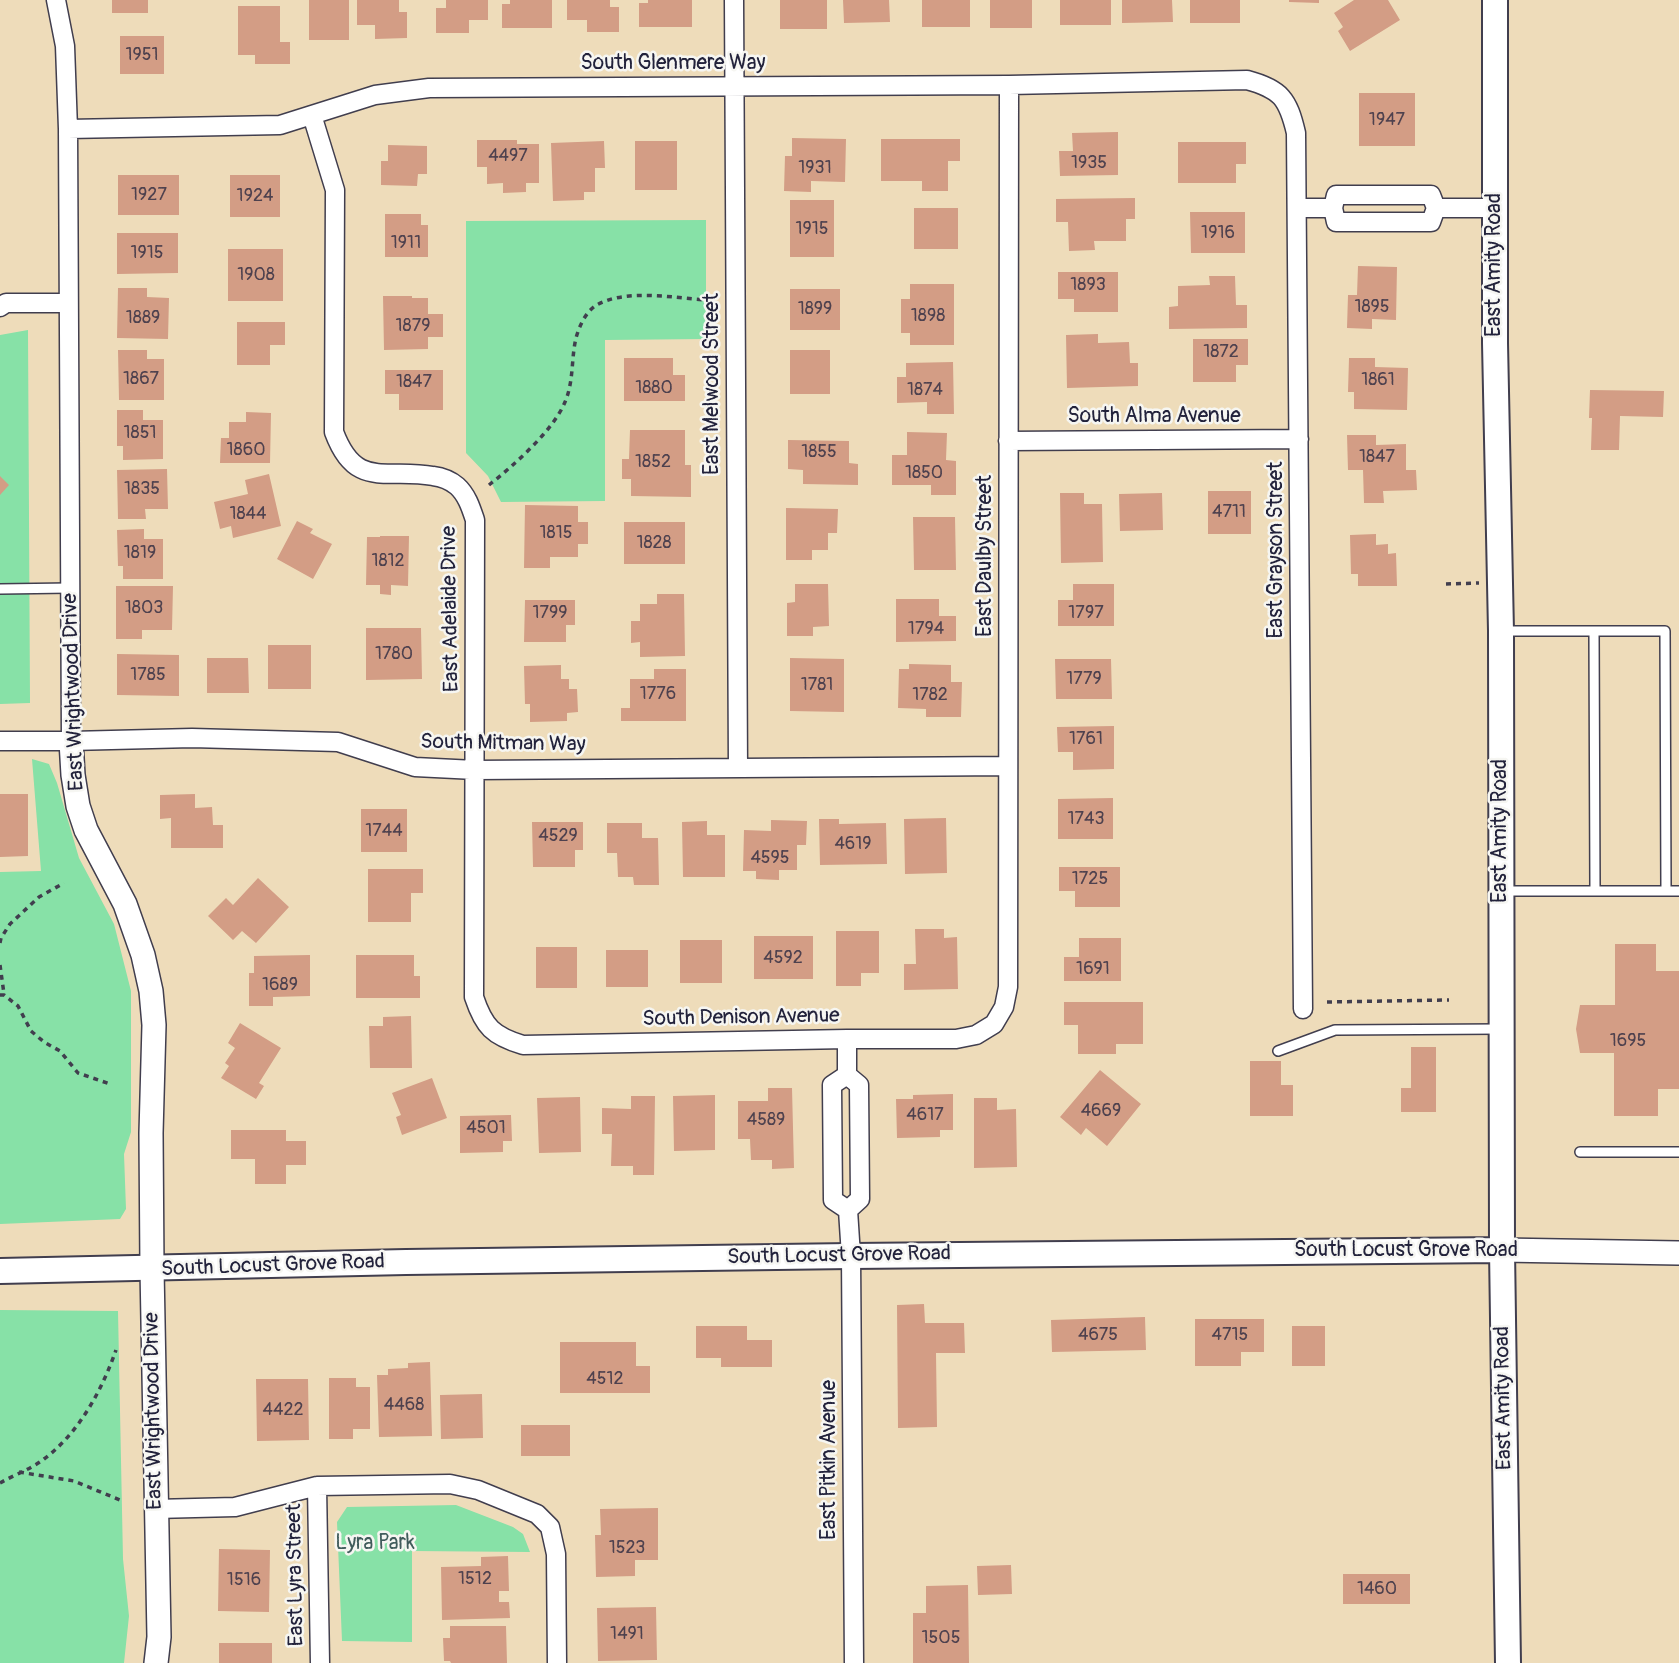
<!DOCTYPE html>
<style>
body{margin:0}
canvas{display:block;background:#eedcba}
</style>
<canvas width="1679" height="1663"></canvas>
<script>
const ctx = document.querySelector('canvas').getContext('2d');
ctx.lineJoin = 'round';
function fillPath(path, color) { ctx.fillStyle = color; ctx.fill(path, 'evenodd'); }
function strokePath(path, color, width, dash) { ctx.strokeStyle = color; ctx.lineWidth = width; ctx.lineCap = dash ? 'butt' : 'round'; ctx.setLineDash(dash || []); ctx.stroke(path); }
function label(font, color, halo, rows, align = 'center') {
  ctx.font = font + ' Pangolin,sans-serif'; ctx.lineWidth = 5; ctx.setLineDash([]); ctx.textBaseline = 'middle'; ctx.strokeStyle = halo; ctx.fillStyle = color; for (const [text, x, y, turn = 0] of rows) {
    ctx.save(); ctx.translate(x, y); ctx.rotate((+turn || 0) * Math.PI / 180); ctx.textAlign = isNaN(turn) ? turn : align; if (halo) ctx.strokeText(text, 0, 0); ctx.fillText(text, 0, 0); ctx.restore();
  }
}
const green = new Path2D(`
 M706,220V339L605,340V501L501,502L488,476L466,453V221Z
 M28,330L30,703L0,704V335Z
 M32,759L49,764L57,783L79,858L114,924L131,991V1132L124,1154L126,1209L120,1219L0,1224V872L41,871Z
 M0,1310L118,1311L123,1559L129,1616L124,1663H0Z
 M456,1505L513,1527L523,1534L530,1552L412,1551V1642L342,1641L337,1522L347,1507Z`);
const building = new Path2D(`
 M112,0H148V13H112Z
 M309,0H349V40H309Z
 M357,0H399V12H407V38L375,39V25H357Z
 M446,0H488V20H469V33H436V8H446Z
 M510,0H552V28H502V4H510Z
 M567,0H610V7H619V32H587V20H567Z
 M648,0H692V27H639V3H648Z
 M780,0H827V29H780Z
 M843,0H889L890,22L844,23Z
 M922,0H970V27H922Z
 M990,0H1032V28H990Z
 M1060,0H1111V25H1060Z
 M1122,0H1172L1173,22L1122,23Z
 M1190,0H1240V23H1190Z
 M1289,0H1319V3L1289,2Z
 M1354,0H1388L1400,20L1350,51L1338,31L1343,27L1334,13Z
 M238,6H280V42H290V64H255V55H238Z
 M120,36H164V74H120Z
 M1359,93H1415V146H1359Z
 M1118,132V175L1060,176L1059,151H1073L1072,133Z
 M792,138L846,139L845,182L811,181V192L784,191L785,156H792Z
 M881,139H960V161H948V191H922V181H881Z
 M477,140H517V144H539V183H526V192L503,193V183L487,184V167H477Z
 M604,141L605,168H595V192H584V200L553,201L551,143Z
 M635,141H677V190H635Z
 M1178,142H1246V164H1236V183H1178Z
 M388,145L427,146V174H418L417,186L381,185V161H388Z
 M118,175H179V215H118Z
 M230,175H280V217H230Z
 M1135,198V219H1126V241H1094L1095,250L1069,251L1068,222H1056V199Z
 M790,200H834V257H790Z
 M914,208H958V249H914Z
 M1190,212H1245V253H1191Z
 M385,214H421V225H428V257H385Z
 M117,233H178V273L117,274Z
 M228,249H283V301H228Z
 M1358,266L1397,267L1396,320L1372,319V329L1347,328L1348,295H1357Z
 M1058,272H1118V312H1074V299H1058Z
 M1209,276H1235L1236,305H1247V328L1169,329V307L1178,306V286L1210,285Z
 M910,284H954V345H910V333H901V299H910Z
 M118,288H147V297L169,298L168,339L117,338Z
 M790,289H840V330H790Z
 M383,296H412V298H428V314H443V337H428V349L384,350Z
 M237,322H285V345H270V365H237Z
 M1098,334V343L1129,342L1130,363H1138V386L1067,388L1066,335Z
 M1193,339H1248V365H1236V382H1193Z
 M118,350H147V359H164V400H119Z
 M790,350H830V394H790Z
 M624,358H673V375H685V401H624Z
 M1349,358H1375V367L1408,368L1407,410L1354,409V392H1348Z
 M953,362L954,414H927V402L897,403V377H906V363Z
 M385,370H443V410H399V394H385Z
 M1590,390L1664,391L1663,417L1620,416L1619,450H1591L1592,418H1589Z
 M117,410H143V420H163V459L123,460V446H117Z
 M246,412L271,413L270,463H220L221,438H229V422H246Z
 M630,430H685V465H691V497L631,496V479H622V459H629Z
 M907,432L947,433L946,460L956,461V495H931V485H892V455H907Z
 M1347,435H1376V445L1406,444V470H1416L1417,490L1383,491L1384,503H1364L1363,470H1348Z
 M788,440L849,441V463L858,464V485L803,484V470L788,469Z
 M167,469L168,509H145L146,519H118L117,470Z
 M269,474L281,526L233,538L231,526L220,529L214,502L248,494L245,480Z
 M0,476L9,485L0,495Z
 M1208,491H1251V534H1208Z
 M1060,493H1084V504H1102L1103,562L1061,563Z
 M1162,493L1163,530L1120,531L1119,494Z
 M525,505L578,506V522H588V544H578V557H550V568H524Z
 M786,508L838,509L837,533H828V550H812V560H786Z
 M913,517H955L956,570H914Z
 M297,521L313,529L310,533L332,544L313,579L277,559Z
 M624,522H685V564H624Z
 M144,529V539H163V579H123V566H118L117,530Z
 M1376,534V545L1388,544V554L1396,553L1397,586H1358V574H1351L1350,535Z
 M380,536H409L408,586L391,585V595L380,594V585H366L367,537H380Z
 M795,584H828L829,626L813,627V636H787V603L795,602Z
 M1073,584H1114V626H1058V600H1073Z
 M116,586H173L172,630H142V639H116Z
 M657,594H684L685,656L640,657V642L631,643V621H640V604H657Z
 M896,599H939V616H956V641L896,642Z
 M525,600H575V625H566V642H524Z
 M366,628H421L422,679L366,680Z
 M268,645H311V689H268Z
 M117,654L179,655V696L117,695Z
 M207,658H248L249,693H207Z
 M790,658L844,659V712L790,711Z
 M1055,659H1111L1112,699H1056Z
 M909,664L951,665V682H962L961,717H926V709L898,708L899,669H909Z
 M561,665V679H569V689H577L578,712L567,713V721L530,722V704H525L524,666Z
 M654,669H686V721H621V708H630V679H654Z
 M1114,726V769L1073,770V752H1058L1057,727Z
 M0,794H28V856L0,857Z
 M195,794V808L212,807L213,825H223V848H171V818L160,819V795Z
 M1113,798V839H1058V799Z
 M361,809H407V852H361Z
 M946,818L947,873L905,874L904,819Z
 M819,819H839V824L886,823L887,864L820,865Z
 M771,820L807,821L806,845H797V870H779V880L756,879V871H743L744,830L771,831Z
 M707,821V835H725V877H683L682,822Z
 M532,822H583V850H575V867H533Z
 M607,823H642V838H658L659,885H634L633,877H618L617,853H607Z
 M1059,867H1120V907H1075V891H1059Z
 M368,869H423V893H411V922H368Z
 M258,878L289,907L256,943L242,931L233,940L208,916L226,898L233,905Z
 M915,929H944V938L957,937L958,989L904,990V964H916Z
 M836,931H879V973H861V986H836Z
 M754,936H813V979H754Z
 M1079,938H1121V981H1064V957H1079Z
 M680,940H722V983H680Z
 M1615,944H1656V971H1679V1089H1658V1116H1614V1053H1580L1576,1029L1580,1005H1615Z
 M536,947H577V988H536Z
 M606,950H648V987H606Z
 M310,955V996L273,997V1006H249V973H254V956Z
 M356,955H414V976H420V998H356Z
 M1064,1002H1143V1044H1116V1054H1078V1025H1064Z
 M411,1016L412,1068H370L369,1026H383V1017Z
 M240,1023L281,1048L259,1083L264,1086L256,1099L221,1078L229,1066L225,1063L235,1048L228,1043Z
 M1411,1047H1436V1112H1401V1088H1411Z
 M1250,1061H1281V1085H1293V1116H1250Z
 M1100,1070L1141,1104L1107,1146L1086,1128L1081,1135L1060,1117Z
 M432,1078L447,1118L402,1135L396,1117L401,1115L392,1093Z
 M768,1088H792L794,1168L772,1169V1160H751L750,1139H738V1101H768Z
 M953,1094V1130H940V1137L897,1138L896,1099H913V1095Z
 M715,1095V1150L674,1151L673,1096Z
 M631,1096H655L654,1175H633V1166H611L612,1134H602V1108L631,1109Z
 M580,1097L581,1152L539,1153L537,1098Z
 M974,1098H997V1110L1016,1109L1017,1167L974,1168Z
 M511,1115L512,1141H503V1152L460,1153V1116Z
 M231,1130H286V1141H306V1165H286V1184H255V1159H231Z
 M924,1304L925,1323H964L965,1353H936L937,1427L898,1428L897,1305Z
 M1145,1317L1146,1350L1052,1352L1051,1320Z
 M1195,1319H1264V1352H1241V1366H1195Z
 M696,1326H747V1340H772V1367H721V1358H696Z
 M1292,1326H1325V1366H1292Z
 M560,1342H636V1366H650V1393H560Z
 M430,1362L432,1436L379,1437L377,1375H388V1369L408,1368V1363Z
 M329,1378H356V1387H370V1429H353V1439H329Z
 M256,1379H308L309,1440L257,1441Z
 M482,1394L483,1438L441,1439L440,1395Z
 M521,1425H570V1456H521Z
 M658,1508V1560H635V1576L596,1577L595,1535H601L600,1509Z
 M219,1549L270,1550L269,1612L218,1611Z
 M508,1556L509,1591H499V1602H509L510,1618L442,1620L441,1567L481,1566V1557Z
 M1011,1565L1012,1594L978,1595L977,1566Z
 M1343,1574H1410V1604H1343Z
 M968,1585L969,1663H913V1613H926V1586Z
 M656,1607L657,1660L598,1661L597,1608Z
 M450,1626H506L507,1663H451L450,1661H444L443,1638H450Z
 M219,1643H272V1663H219Z`);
const path = new Path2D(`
 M489,485C514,465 553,431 565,402C574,381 571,359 576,338C579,327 585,313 595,306C624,288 674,298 707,300
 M1446,584L1479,583
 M0,943L1,938L10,924L39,897L64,883
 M0,965L4,994
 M0,995H4L18,1006L31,1031L44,1042L60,1051L78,1073L110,1084
 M1327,1002L1449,1000
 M19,1472L74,1481L120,1500
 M0,1483C14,1475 31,1469 44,1459C79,1433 102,1390 116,1350`);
const service = new Path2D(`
 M0,589L70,588
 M1502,631H1665L1666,891
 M1594,631L1595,891
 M1502,891H1679
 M1278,1051L1335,1030L1500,1029
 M1580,1152H1679`);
const minor = new Path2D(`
 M56,0L65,46L68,129L71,741
 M734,0L738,768
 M312,115L335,190L334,432C356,491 386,467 433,476C441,477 451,481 457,486C467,495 471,508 475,520L474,997C484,1027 493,1036 523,1045L847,1039H956L976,1035L994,1024L1004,1007L1008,987L1009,85
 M68,129L280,125L375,95L429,88L1009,85L1247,80C1281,89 1288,99 1296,133L1303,1009
 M1336,195H1431L1436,208L1431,222H1336L1333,208Z
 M1297,208H1333
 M1436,208H1494
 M0,307L6,303H68
 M1008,441L1299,439
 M0,741H71L192,738L338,742L415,767L475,770L1008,766
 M847,1075L832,1085L833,1200L848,1210
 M847,1075L859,1085L860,1199L848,1210
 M847,1075V1039
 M848,1210L851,1256L854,1663
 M317,1486L320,1663
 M155,1509L235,1507L317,1486L450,1484L478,1490L537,1514L550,1527L556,1554L557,1663`);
const tertiary = new Path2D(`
 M71,741L73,775L78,806L86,830L125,904L143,955L151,991L154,1025L151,1133L152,1269L159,1637L156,1663
 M1502,1250L1679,1253`);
const secondary = new Path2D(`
 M1495,0V343L1501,631L1502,1250L1508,1663
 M0,1271L406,1262L851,1256L1502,1250`);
const numberNames = [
 ["1951",142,55],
 ["1947",1387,120],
 ["4497",508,156],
 ["1935",1089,163],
 ["1931",815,168],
 ["1927",149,195],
 ["1924",255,196],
 ["1915",812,229],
 ["1916",1218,233],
 ["1911",406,243],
 ["1915",147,253],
 ["1908",256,275],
 ["1893",1088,285],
 ["1895",1372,307],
 ["1899",815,309],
 ["1898",928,316],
 ["1889",143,318],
 ["1879",413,326],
 ["1872",1221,352],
 ["1867",141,379],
 ["1861",1378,380],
 ["1847",414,382],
 ["1880",654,388],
 ["1874",925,390],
 ["1851",140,433],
 ["1860",246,450],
 ["1855",819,452],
 ["1847",1377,457],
 ["1852",653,462],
 ["1850",924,473],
 ["1835",142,489],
 ["4711",1229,512],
 ["1844",248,514],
 ["1815",556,533],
 ["1828",654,543],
 ["1819",140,553],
 ["1812",388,561],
 ["1803",144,608],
 ["1799",550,613],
 ["1797",1086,613],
 ["1794",926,629],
 ["1780",394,654],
 ["1785",148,675],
 ["1779",1084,679],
 ["1781",817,685],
 ["1776",658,694],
 ["1782",930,695],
 ["1761",1086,739],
 ["1743",1086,819],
 ["1744",384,831],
 ["4529",558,836],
 ["4619",853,844],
 ["4595",770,858],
 ["1725",1090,879],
 ["4592",783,958],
 ["1691",1093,969],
 ["1689",280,985],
 ["1695",1628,1041],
 ["4669",1101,1111],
 ["4617",925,1115],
 ["4589",766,1120],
 ["4501",486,1128],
 ["4675",1098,1335],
 ["4715",1230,1335],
 ["4512",605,1379],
 ["4468",404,1405],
 ["4422",283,1410],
 ["1523",627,1548],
 ["1512",475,1579],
 ["1516",244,1580],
 ["1460",1377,1589],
 ["1491",627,1634],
 ["1505",941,1638]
];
const streetNames = [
 ["South Glenmere Way",673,64],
 ["East Amity Road",1495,265,-90],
 ["East Melwood Street",713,384,-90],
 ["South Alma Avenue",1154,417],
 ["East Grayson Street",1277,550,-90],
 ["East Daulby Street",986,556,-90],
 ["East Adelaide Drive",451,609,-91],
 ["East Wrightwood Drive",74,692,-92],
 ["South Mitman Way",503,744,1],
 ["East Amity Road",1501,831,-90],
 ["South Denison Avenue",741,1018,-1],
 ["South Locust Grove Road",1406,1251],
 ["South Locust Grove Road",839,1256,-1],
 ["South Locust Grove Road",273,1266,-2],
 ["East Amity Road",1504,1398,-91],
 ["East Wrightwood Drive",154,1411,-91],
 ["East Pitkin Avenue",830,1460,-90],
 ["East Lyra Street",296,1575,-91]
];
const parkNames = [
 ["Lyra Park",375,1544]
];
fillPath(green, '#87e1a7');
fillPath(building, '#d39d85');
strokePath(service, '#413e4e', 12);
strokePath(minor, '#413e4e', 21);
strokePath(tertiary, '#413e4e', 26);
strokePath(secondary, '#413e4e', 28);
strokePath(path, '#413e4e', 3.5, [5, 5]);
strokePath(service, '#fff', 9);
strokePath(minor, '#fff', 18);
strokePath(tertiary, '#fff', 23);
strokePath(secondary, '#fff', 24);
label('18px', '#4e414e', null, numberNames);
label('21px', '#22223b', '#f6f6f2', streetNames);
label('21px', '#405b5b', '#f6f6f2', parkNames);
</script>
